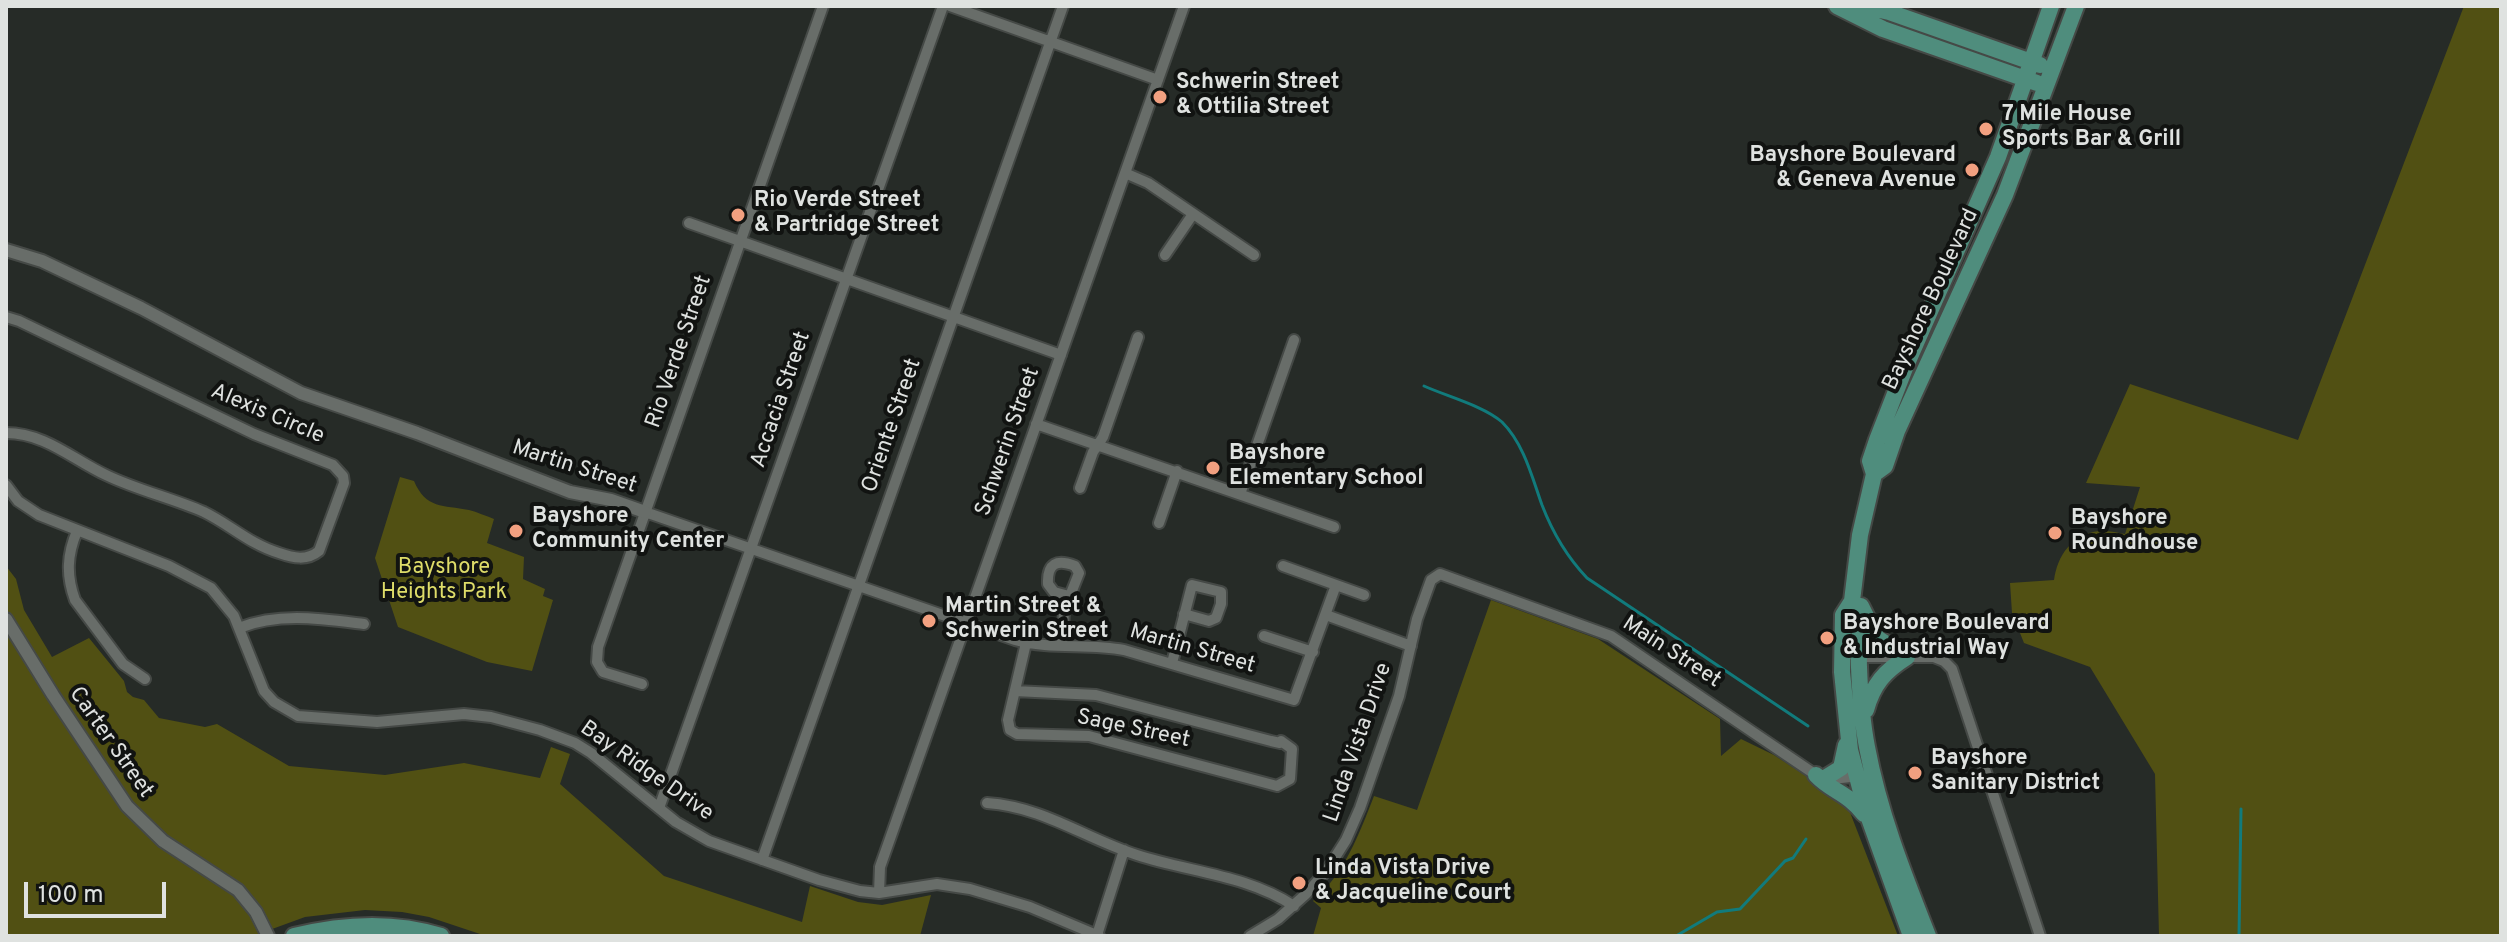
<!DOCTYPE html>
<style>
body{margin:0}
#map{position:relative;width:2507px;height:942px;overflow:hidden;background:#262b27;font-family:Overpass,sans-serif}
canvas{display:block}
.frame{position:absolute;inset:0;border:8px solid #dfe2e0;pointer-events:none}
.scale{position:absolute;left:24px;top:882px;width:142px;height:36px;box-sizing:border-box;border:4px solid #dfe2e0;border-top:0;padding-left:10px;font-size:24px;line-height:28px;white-space:nowrap;color:#dfe2e0;-webkit-text-stroke:6px #111311;paint-order:stroke}
</style>
<div id="map">
<canvas width="2507" height="942"></canvas>
<div class="frame"></div>
<div class="scale">100 m</div>
</div>
<script>
const ctx = document.querySelector('canvas').getContext('2d');
ctx.lineJoin = 'round';
function fillPath(path, color) { ctx.fillStyle = color; ctx.fill(path, 'evenodd'); }
function strokePath(path, color, width, dash) { ctx.strokeStyle = color; ctx.lineWidth = width; ctx.lineCap = dash ? 'butt' : 'round'; ctx.setLineDash(dash || []); ctx.stroke(path); }
function label(font, color, halo, rows, align = 'center') {
  ctx.font = font + ' Overpass,sans-serif'; ctx.lineWidth = 8; ctx.setLineDash([]); ctx.textBaseline = 'middle'; ctx.strokeStyle = halo; ctx.fillStyle = color; for (const [text, x, y, turn = 0] of rows) {
    ctx.save(); ctx.translate(x, y); ctx.rotate((+turn || 0) * Math.PI / 180); ctx.textAlign = isNaN(turn) ? turn : align; if (halo) ctx.strokeText(text, 0, 0); ctx.fillText(text, 0, 0); ctx.restore();
  }
}
const green = new Path2D(`
 M2464,6H2501V936H2159L2155,774L2090,667L2024,643L2012,613L2010,583L2054,580C2057,556 2072,534 2099,531C2108,530 2117,533 2125,534L2140,487L2086,483L2130,384L2298,440Z
 M400,477L414,481C426,509 443,505 469,510C477,512 486,516 494,519L487,543L524,557L523,579L545,589L543,596L553,600L532,671L487,662L398,627L375,558Z
 M6,566L16,579L24,610L52,657L89,638L124,681L127,692L133,697L144,700L159,718L205,727L217,724L289,766L385,775L464,763L540,778L551,747L570,754L560,784L664,876L802,922L810,886L858,902L882,905L931,895L920,936H486L429,917L402,912L365,910L305,917L253,936H6Z
 M1491,600L1598,639L1720,719L1721,756L1741,739L1774,755L1846,802L1898,936H1313L1321,908L1313,901C1345,873 1359,834 1374,796L1417,810Z`);
const stream = new Path2D(`
 M1424,386C1446,396 1484,406 1502,422C1524,444 1532,477 1542,505C1552,531 1568,558 1587,578L1808,726
 M1676,936L1717,912L1740,909L1785,861L1793,858L1806,839
 M2239,936L2241,809`);
const minor = new Path2D(`
 M950,6L1158,80
 M1125,173L1148,183L1254,255
 M689,223L1061,355
 M1165,255L1193,214
 M6,317L19,321L254,434L333,465L343,476L344,483L319,551C307,561 293,558 279,553C251,545 229,524 204,512C172,498 137,490 106,475C72,459 45,433 6,433
 M1036,424L1334,527
 M6,485L18,501L39,515L169,566L211,588L234,616L264,691L274,702L298,716L377,722L464,714L491,717L540,730L575,743L591,753L676,822L709,841L819,880L860,891L879,893L937,884L970,889L1030,907L1099,936
 M1080,488L1093,452L1103,437L1138,337
 M1240,494L1294,340
 M645,512L1015,640C1050,650 1088,643 1124,650L1294,700L1336,585
 M1159,523L1177,471
 M77,531C67,555 66,575 75,600L123,664L145,679
 M1283,566L1364,595
 M1326,615L1411,646
 M239,628C279,612 323,619 364,624
 M1264,636L1313,652
 M1062,646L1064,611L1079,573L1075,566C1057,559 1047,563 1048,584L1054,592L1069,596
 M1855,657H1934L1944,661L1952,669L2040,936
 M1172,663L1192,585L1221,592V604L1216,618L1209,621L1184,614
 M642,684L603,672L597,662L598,647L823,6
 M1015,691L1096,695L1271,741L1280,743L1281,741L1292,749L1290,779L1277,786L1089,736L1017,734L1010,730L1008,720L1026,643
 M987,803C1044,807 1084,838 1137,855C1189,872 1247,875 1294,906
 M659,808L943,6
 M762,860L1063,6
 M879,893L880,867L1184,6
 M1097,935L1124,850
 M1250,936L1278,919L1306,894L1327,870L1346,840L1360,808L1399,696L1417,619L1431,580L1440,574L1611,636L1816,775L1832,779L1860,776`);
const tertiary = new Path2D(`
 M6,250L42,261L141,308L301,393L417,433L570,492L611,500L645,512
 M6,619L53,695L127,806L163,841L238,890L256,912L268,936`);
const primary = new Path2D(`
 M1837,6L1883,29L2037,83
 M1863,6L1889,12L2040,65
 M1874,474L1885,466L1897,431L2005,195L2076,6
 M1852,601C1864,621 1858,644 1859,667C1860,694 1862,721 1867,747C1879,812 1904,875 1928,936
 M1861,606L1877,638L1907,657C1885,671 1873,684 1866,710
 M1816,775C1832,792 1847,792 1864,814
 M1825,778L1841,768L1846,745
 M294,936C343,924 393,921 441,936
 M1911,936L1865,807L1850,750L1842,672L1843,615L1852,601L1860,535L1874,474L1870,461L1877,440L1905,368L1998,157L2051,6`);
const markers = [
 [1160,97,8,"#f2a080"],
 [1986,129,8,"#f2a080"],
 [1972,170,8,"#f2a080"],
 [738,215,8,"#f2a080"],
 [1213,468,8,"#f2a080"],
 [516,531,8,"#f2a080"],
 [2055,533,8,"#f2a080"],
 [929,621,8,"#f2a080"],
 [1827,638,8,"#f2a080"],
 [1915,773,8,"#f2a080"],
 [1299,883,8,"#f2a080"]
];
const poiNames = [
 ["Schwerin Street",1176,84],
 ["& Ottilia Street",1176,109],
 ["7 Mile House",2002,116],
 ["Sports Bar & Grill",2002,141],
 ["Bayshore Boulevard",1956,157,"right"],
 ["& Geneva Avenue",1956,182,"right"],
 ["Rio Verde Street",754,202],
 ["& Partridge Street",754,227],
 ["Bayshore",1229,455],
 ["Elementary School",1229,480],
 ["Bayshore",532,518],
 ["Community Center",532,543],
 ["Bayshore",2071,520],
 ["Roundhouse",2071,545],
 ["Martin Street &",945,608],
 ["Schwerin Street",945,633],
 ["Bayshore Boulevard",1843,625],
 ["& Industrial Way",1843,650],
 ["Bayshore",1931,760],
 ["Sanitary District",1931,785],
 ["Linda Vista Drive",1315,870],
 ["& Jacqueline Court",1315,895]
];
const streetNames = [
 ["Bayshore Boulevard",1932,300,-65],
 ["Rio Verde Street",680,352,-71],
 ["Accacia Street",782,400,-71],
 ["Alexis Circle",267,415,23],
 ["Oriente Street",893,426,-71],
 ["Schwerin Street",1009,442,-71],
 ["Martin Street",574,468,18],
 ["Martin Street",1192,650,16],
 ["Main Street",1671,653,33],
 ["Sage Street",1133,730,12],
 ["Carter Street",110,743,55],
 ["Linda Vista Drive",1359,743,-71],
 ["Bay Ridge Drive",646,772,35]
];
const parkNames = [
 ["Bayshore",444,569],
 ["Heights Park",444,594]
];
fillPath(green, '#515013');
strokePath(stream, '#117b7c', 3);
strokePath(minor, '#454946', 14);
strokePath(tertiary, '#454946', 16);
strokePath(primary, '#454946', 20);
strokePath(minor, '#686d69', 10);
strokePath(tertiary, '#686d69', 12);
strokePath(primary, '#4f8d7d', 16);
for (const [x, y, r, color] of markers) { const dot = new Path2D(); dot.arc(x, y, r, 0, 2 * Math.PI); ctx.fillStyle = color; ctx.fill(dot); strokePath(dot, '#111311', 3); }
label('bold 22px', '#dfe2e0', '#111311', poiNames, 'left');
label('22px', '#dfe2e0', '#111311', streetNames);
label('22px', '#dedc69', '#111311', parkNames);
</script>
